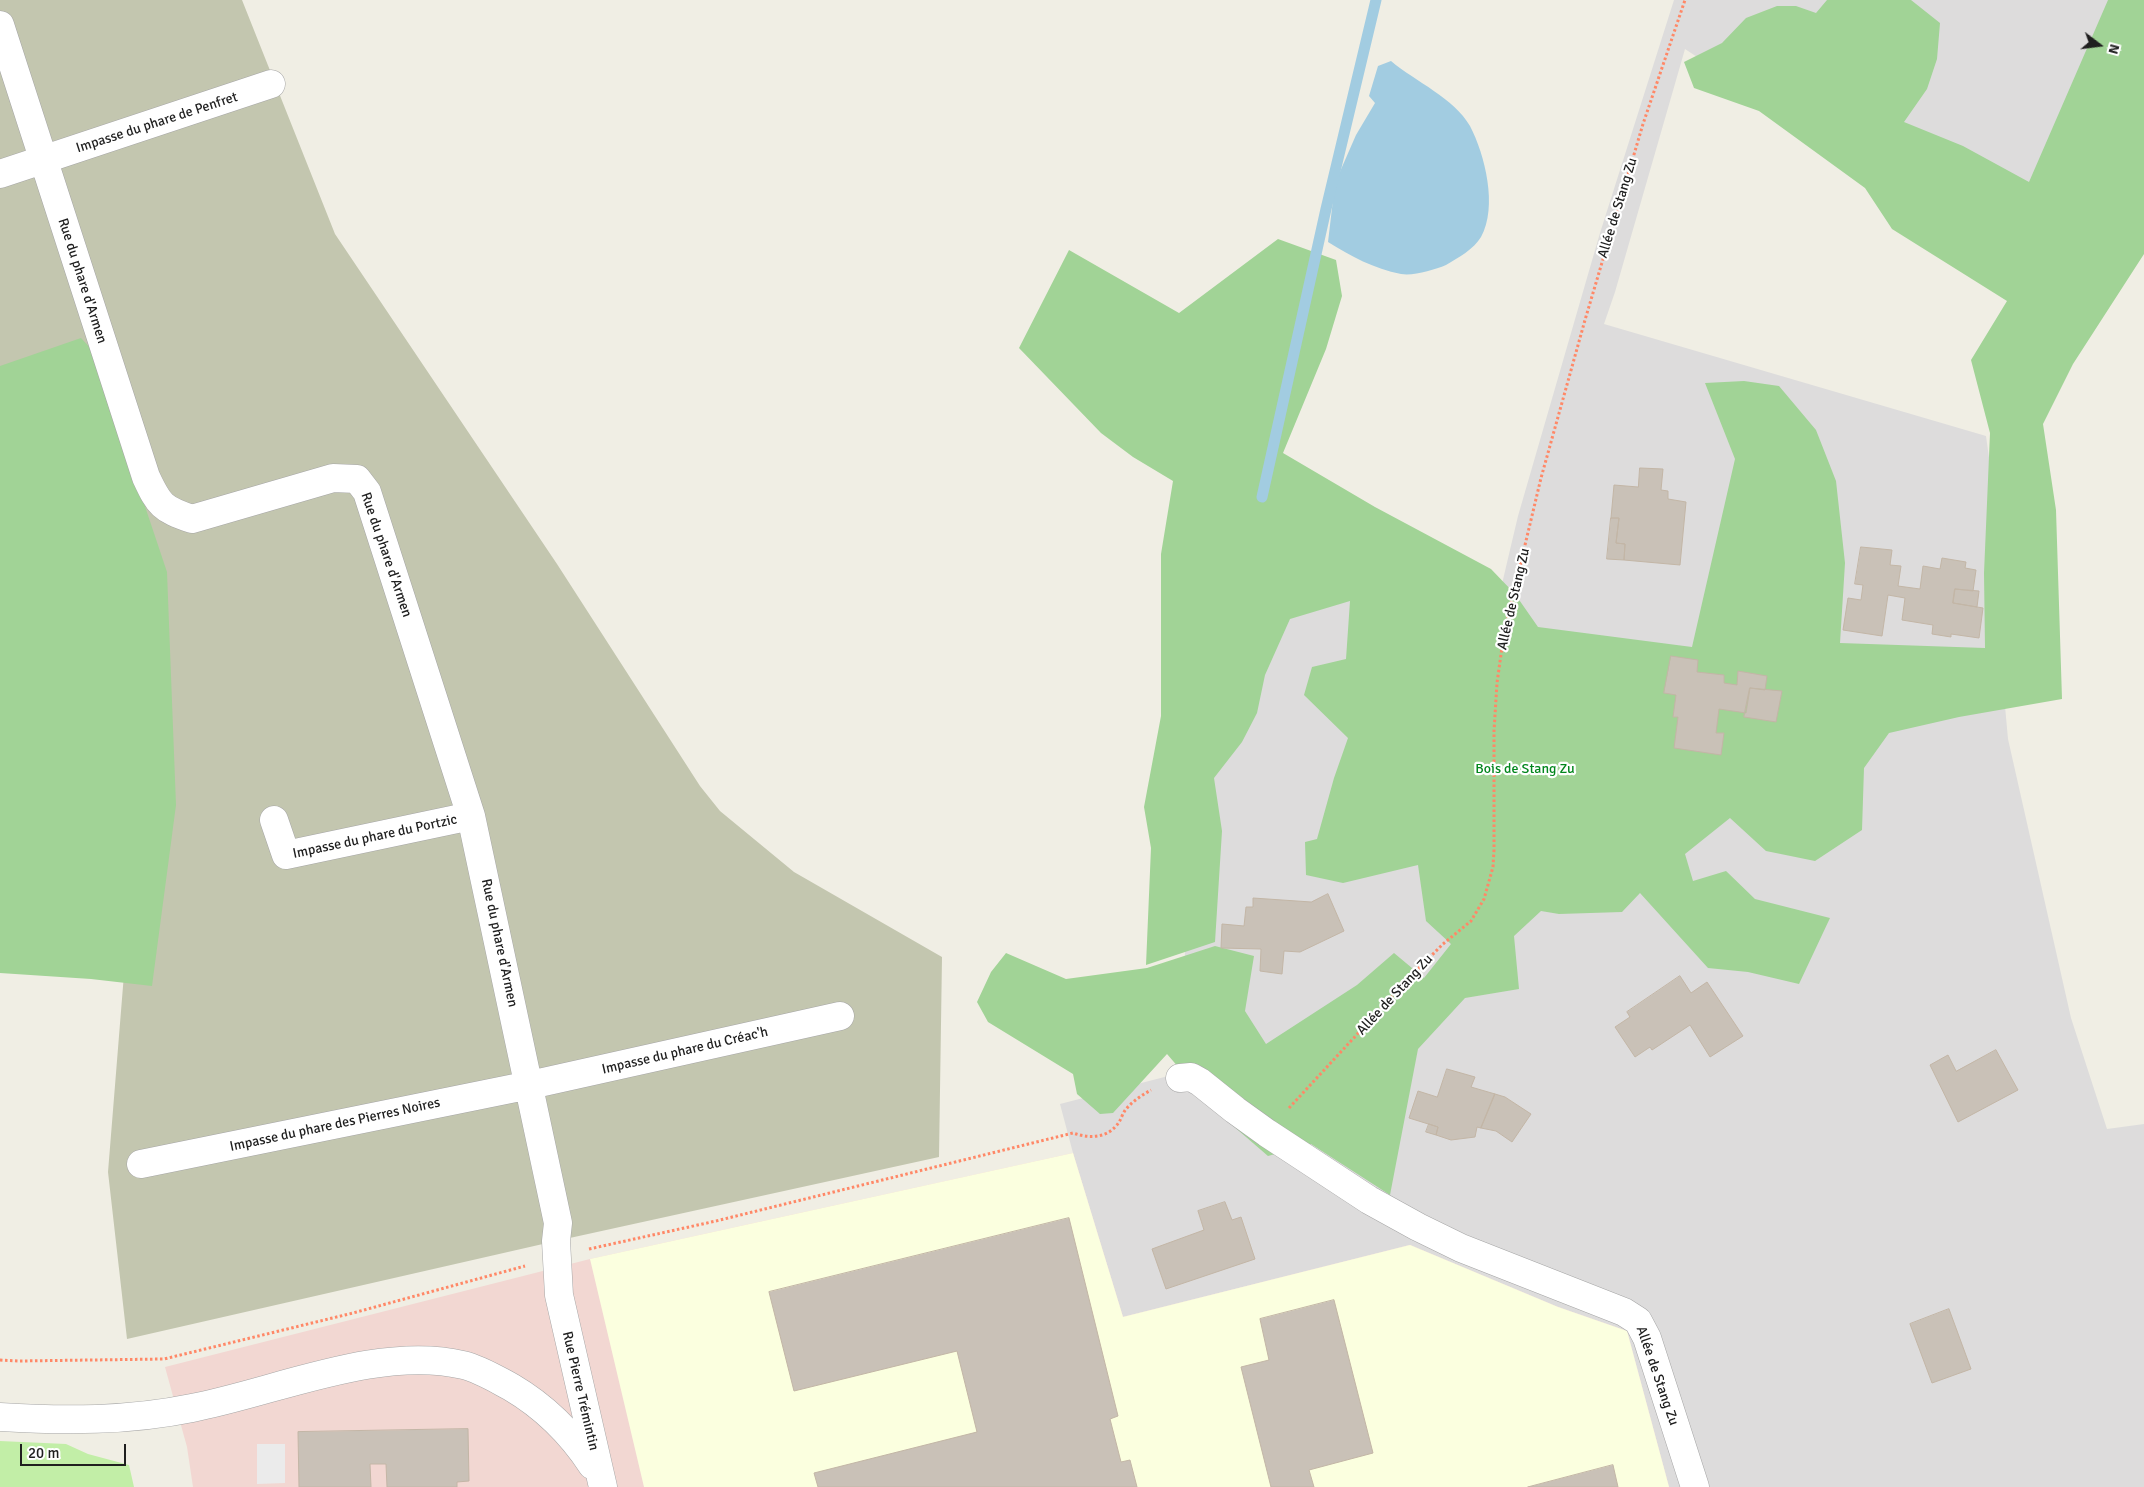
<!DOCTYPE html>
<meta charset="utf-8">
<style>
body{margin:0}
#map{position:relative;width:2144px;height:1487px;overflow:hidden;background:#f0eee4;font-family:Signika,sans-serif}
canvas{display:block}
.north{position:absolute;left:2074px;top:20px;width:50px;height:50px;-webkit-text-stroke:4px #fff;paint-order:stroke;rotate:105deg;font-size:14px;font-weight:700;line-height:20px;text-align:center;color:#1f1f1f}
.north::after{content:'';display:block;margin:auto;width:18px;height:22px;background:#1f1f1f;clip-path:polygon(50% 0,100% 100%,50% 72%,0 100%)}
.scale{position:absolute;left:20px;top:1444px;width:106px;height:22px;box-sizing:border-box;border:2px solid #1f1f1f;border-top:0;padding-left:6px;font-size:15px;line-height:18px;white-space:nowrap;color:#1f1f1f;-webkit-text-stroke:4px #fff;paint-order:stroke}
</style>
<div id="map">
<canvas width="2144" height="1487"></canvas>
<div class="north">N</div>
<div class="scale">20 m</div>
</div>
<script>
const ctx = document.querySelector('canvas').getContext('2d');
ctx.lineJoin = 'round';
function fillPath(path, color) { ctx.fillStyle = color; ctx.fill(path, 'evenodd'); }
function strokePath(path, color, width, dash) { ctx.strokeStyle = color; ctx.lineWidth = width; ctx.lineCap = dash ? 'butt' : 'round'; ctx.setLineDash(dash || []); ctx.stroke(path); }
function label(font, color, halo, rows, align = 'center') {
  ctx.font = font + ' Signika,sans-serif'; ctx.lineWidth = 4.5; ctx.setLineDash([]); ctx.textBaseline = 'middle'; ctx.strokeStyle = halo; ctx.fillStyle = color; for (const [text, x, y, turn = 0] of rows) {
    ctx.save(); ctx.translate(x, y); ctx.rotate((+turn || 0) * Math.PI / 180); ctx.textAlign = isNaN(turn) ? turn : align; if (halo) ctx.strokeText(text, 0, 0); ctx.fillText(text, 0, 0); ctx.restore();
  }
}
const residential = new Path2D(`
 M1674,0H2144L2060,243L1869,171L1685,49L1615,292L1604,324L1986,436L2020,680L2003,684L2008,739L2071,1018L2107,1129L2144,1124V1487H1669L1627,1331L1558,1307L1410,1245L1123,1317L1073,1153L1060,1104L1180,1073L1205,466L1493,622L1518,516L1600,233Z`);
const commercial = new Path2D(`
 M1073,1153L1123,1317L1410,1245L1558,1307L1627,1331L1669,1487H193L187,1447L165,1367L590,1259Z`);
const education = new Path2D(`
 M1073,1153L1123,1317L1410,1245L1558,1307L1627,1331L1669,1487H644L590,1259Z`);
const construction = new Path2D(`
 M0,0H242L335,234L557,564L700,786L720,811L794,872L942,957L939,1157L556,1241L127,1339L108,1172L124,974L0,384Z`);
const grass = new Path2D(`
 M0,1441L66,1444L88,1454L129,1465L134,1487H0Z`);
const forest = new Path2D(`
 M1827,0H1911L1940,23L1937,59L1927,89L1904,122L1963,146L2029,182L2108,0H2144V254L2073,364L2043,424L2056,510L2062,699L1959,717L1889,733L1864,768L1862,830L1815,861L1766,851L1730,818L1685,854L1693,881L1726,871L1755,899L1830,918L1799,984L1748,972L1708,968L1640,893L1622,912L1559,914L1541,911L1514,936L1519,989L1465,998L1418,1049L1390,1195L1311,1144L1268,1156L1217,1112L1167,1054L1113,1113L1100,1114L1077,1094L1073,1074L988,1022L977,1002L991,972L1006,953L1066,979L1147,968L1215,946L1254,956L1245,1011L1266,1044L1357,985L1394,953L1424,978L1451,944L1426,921L1418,865L1343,883L1306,875L1305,842L1317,839L1334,778L1348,738L1304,695L1312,667L1346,659L1350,601L1290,619L1265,675L1257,713L1242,742L1214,778L1222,831L1215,942L1146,965L1151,848L1144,807L1161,716V554L1173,481L1133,457L1101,433L1019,348L1069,250L1179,313L1278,239L1336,260L1342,296L1326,349L1283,453L1375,507L1491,569L1515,594L1538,627L1692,647L1735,459L1705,383L1744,381L1779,386L1816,430L1836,481L1845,563L1840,643L1985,648L1984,573L1990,433L1971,360L2007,301L1892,229L1865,188L1759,111L1694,88L1684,62L1722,43L1746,18L1777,6H1796L1816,13Z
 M81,338L93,351L167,572L176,805L152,986L91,979L0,973V366Z`);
const parking = new Path2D(`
 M257,1444H285V1483L257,1484Z`);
const water = new Path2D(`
 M1391,61C1416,82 1454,98 1470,126C1485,155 1498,207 1481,237C1474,249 1458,258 1446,265C1434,270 1414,276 1401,274C1374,269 1351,256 1328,242L1335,183L1356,135L1375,103L1369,96L1378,66Z`);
const stream = new Path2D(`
 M1262,497L1326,209L1376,0`);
const building = new Path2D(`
 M1640,468L1663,469L1661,490L1668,491V499L1686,502L1680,565L1624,560L1625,544L1616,543L1619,518H1611L1614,485L1638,487Z
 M1611,518H1619L1616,543L1625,544L1624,560L1607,559Z
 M1861,547L1892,550L1890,565L1901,566L1898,586L1920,589L1923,566L1940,569L1942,558L1966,562L1965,568L1976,570L1973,591L1955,589L1953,603L1983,608L1979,638L1951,634V637L1932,634L1933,625L1902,620L1905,598L1888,595L1882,636L1843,630L1848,598L1861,600L1863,585L1855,584Z
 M1955,589L1979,591L1977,607L1953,603Z
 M1671,656L1698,660L1697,672L1724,675V683L1737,685L1738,671L1767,676L1765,690L1750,688L1746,713L1719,709L1716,733H1724L1721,755L1674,748L1678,717H1673L1676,695L1664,693Z
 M1750,688L1782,691L1776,722L1744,717Z
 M1328,894L1344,931L1300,952L1284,951L1282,974L1260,971L1261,949L1221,948L1222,924L1244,926L1246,907H1253V898L1311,902Z
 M1680,976L1691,993L1707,982L1743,1036L1710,1057L1690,1025L1652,1050L1650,1047L1635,1057L1615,1027L1630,1017L1627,1012Z
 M1996,1050L2018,1090L1958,1122L1930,1065L1948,1055L1956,1071Z
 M1447,1069L1475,1077L1471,1087L1495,1094L1481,1128L1477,1127L1475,1137L1451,1140L1436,1135L1438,1127L1409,1118L1418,1091L1437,1097Z
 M1495,1094L1505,1097L1531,1114L1512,1142L1496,1131L1481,1128Z
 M1429,1124L1438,1127L1436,1135L1426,1132Z
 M1225,1202L1232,1220L1241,1217L1255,1259L1166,1289L1152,1249L1204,1230L1198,1211Z
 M1069,1218L1118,1416L1110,1419L1121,1462L1130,1460L1137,1487H818L814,1473L977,1432L957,1351L794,1391L769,1292Z
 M1334,1300L1373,1453L1309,1470L1314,1487H1271L1241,1367L1269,1360L1260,1319Z
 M1949,1309L1971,1369L1932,1383L1910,1324Z
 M468,1429L469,1481L457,1482V1487H387L386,1464H370L371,1487H299L298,1432Z
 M1613,1465L1618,1487H1528Z`);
const path = new Path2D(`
 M1289,1108L1411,976L1443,944L1471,921L1484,899L1493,867L1494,850V731L1497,683L1504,633L1541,478L1585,320L1643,124L1685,0
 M589,1249L716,1221L1073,1133C1087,1138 1105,1139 1116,1126C1121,1121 1122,1114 1126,1109C1133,1101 1142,1095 1151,1090
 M0,1360L19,1361L164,1359L353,1313L525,1266`);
const minor = new Path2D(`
 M0,25L146,477C159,505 162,509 192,519L333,478L357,479L367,492L471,816L558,1223L556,1241L559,1295L603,1487
 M0,174L271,84
 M274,820L286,855L471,816
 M1180,1078L1191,1077L1200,1082L1235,1110L1267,1133L1369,1200L1418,1227L1461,1248L1624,1312L1638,1321L1647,1338L1695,1487
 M141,1164L530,1085L840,1016
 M0,1417C65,1421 129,1421 192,1408C275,1392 379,1345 463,1365C480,1369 496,1379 511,1387C545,1407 571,1433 592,1465`);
const streetNames = [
 ["Impasse du phare de Penfret",157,123,-18],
 ["Allée de Stang Zu",1618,208,-73],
 ["Rue du phare d'Armen",82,281,72],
 ["Rue du phare d'Armen",386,555,71],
 ["Allée de Stang Zu",1514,599,-77],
 ["Impasse du phare du Portzic",375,837,-12],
 ["Rue du phare d'Armen",499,943,78],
 ["Allée de Stang Zu",1395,995,-47],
 ["Impasse du phare du Créac'h",685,1051,-13],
 ["Impasse du phare des Pierres Noires",335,1125,-12],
 ["Allée de Stang Zu",1657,1376,71],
 ["Rue Pierre Trémintin",580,1391,77]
];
const parkNames = [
 ["Bois de Stang Zu",1525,769]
];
fillPath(residential, '#dddcdc');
fillPath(commercial, '#f2d7d2');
fillPath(education, '#fbffdf');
fillPath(construction, '#c3c6af');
fillPath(grass, '#c2eea7');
fillPath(forest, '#a1d396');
fillPath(parking, '#ebebeb');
fillPath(water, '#a2cce1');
strokePath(stream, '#a2cce1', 11);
fillPath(building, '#c9c1b7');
strokePath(building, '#c3b6a6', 1);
strokePath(minor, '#a6a6a6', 29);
strokePath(path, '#ff8867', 3, [2.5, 2.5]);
strokePath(minor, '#fff', 28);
label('14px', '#1f1f1f', '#fff', streetNames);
label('14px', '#03861d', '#fff', parkNames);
</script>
